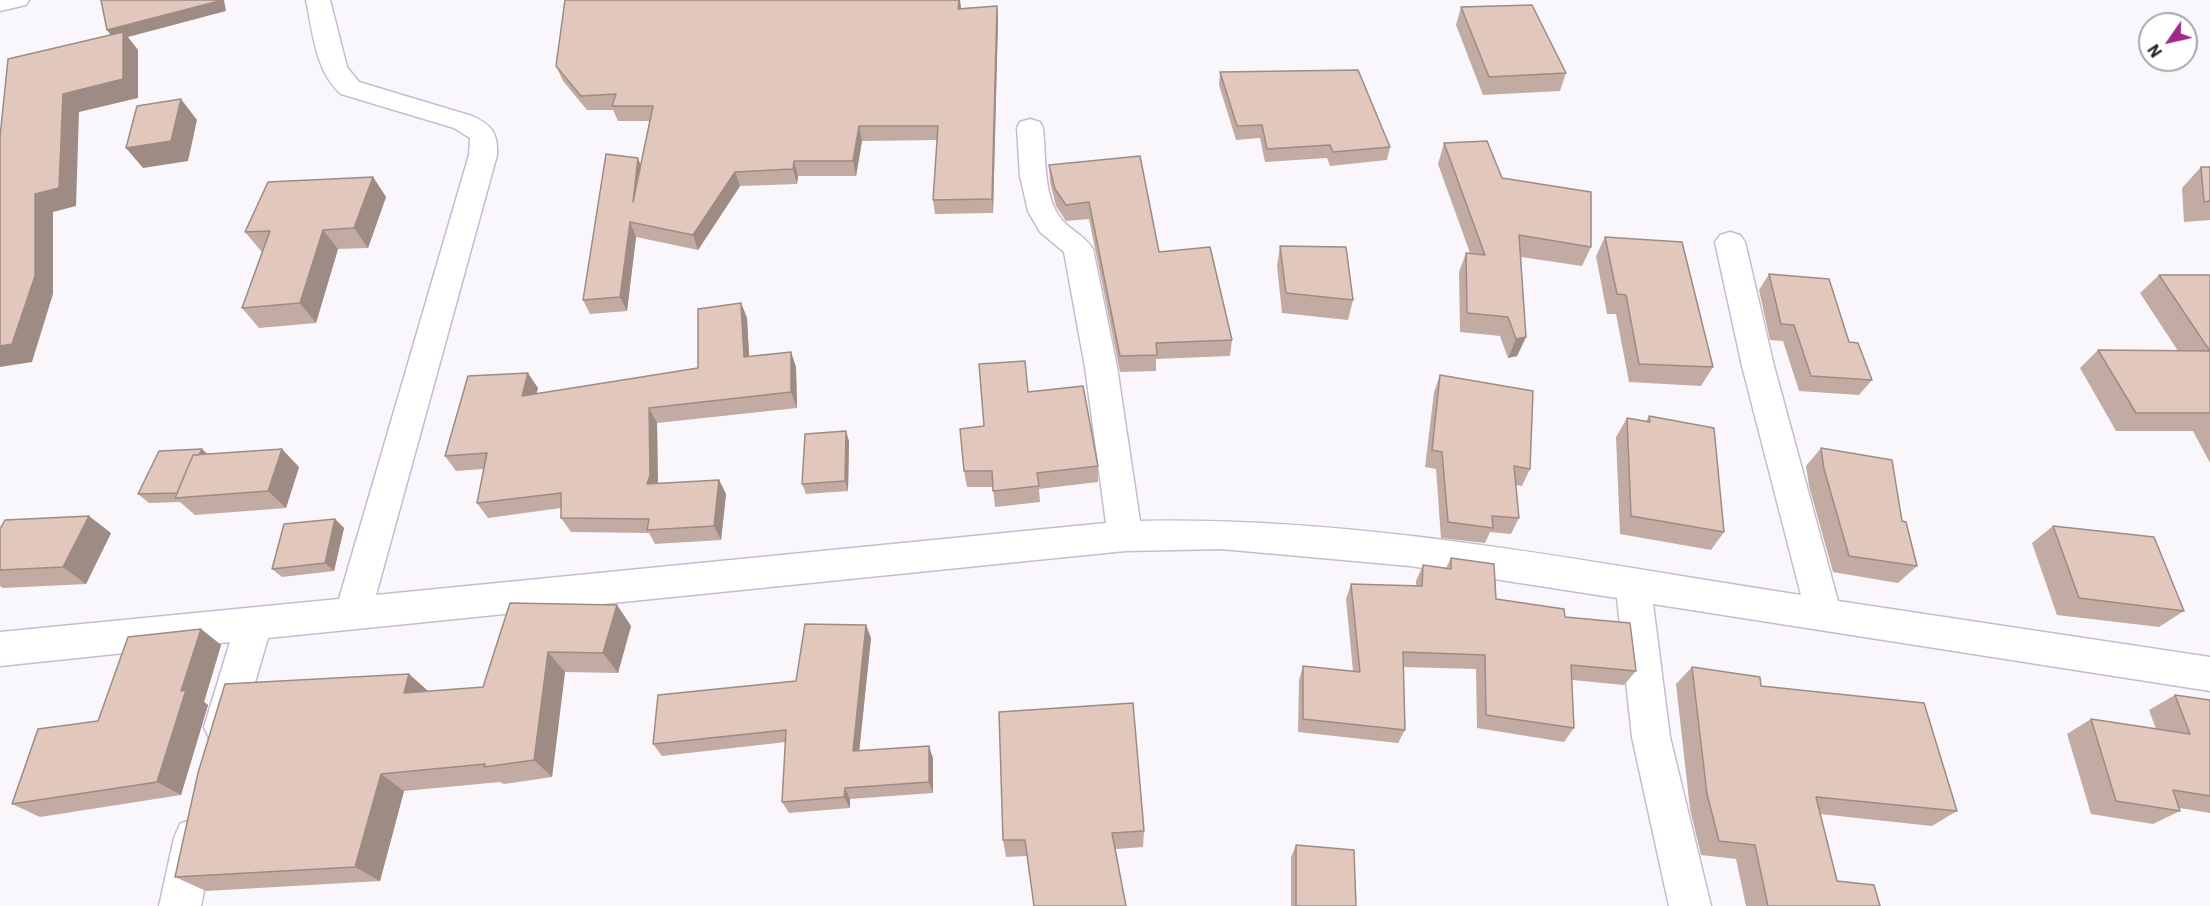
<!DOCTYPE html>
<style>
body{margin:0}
#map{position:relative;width:2210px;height:906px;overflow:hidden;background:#faf7fc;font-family:"IBM Plex Sans",sans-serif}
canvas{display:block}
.north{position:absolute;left:2138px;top:12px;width:60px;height:60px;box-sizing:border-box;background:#fff;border:2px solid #a9a7aa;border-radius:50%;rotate:236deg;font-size:16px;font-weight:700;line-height:24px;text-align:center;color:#27222b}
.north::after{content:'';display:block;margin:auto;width:21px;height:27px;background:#9d2a86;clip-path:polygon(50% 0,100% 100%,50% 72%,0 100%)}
</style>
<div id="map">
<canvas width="2210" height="906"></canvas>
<div class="north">N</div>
</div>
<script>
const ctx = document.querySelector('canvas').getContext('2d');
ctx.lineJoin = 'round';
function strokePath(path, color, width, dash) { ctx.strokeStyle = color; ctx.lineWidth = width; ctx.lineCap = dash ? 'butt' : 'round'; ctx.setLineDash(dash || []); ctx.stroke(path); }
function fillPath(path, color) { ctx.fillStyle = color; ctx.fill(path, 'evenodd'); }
const minor = new Path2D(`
 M0,0H29L26,5L0,11Z
 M306,0H330L347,67L359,82L472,116C492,125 498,133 497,155L376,595L1106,523L1085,367L1064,252L1040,232L1028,211L1020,176L1017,128L1020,122L1030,119L1040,122L1043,128C1046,155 1043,193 1059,216C1068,230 1084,234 1093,249L1117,367L1140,521C1362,516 1583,562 1801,595L1742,366L1715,242L1720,235L1730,232L1740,235L1745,242L1774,366L1838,601L2210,657V691L1653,604L1670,737L1711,906H1669L1632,737L1617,598L1410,566L1221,549L1125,551L268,638L242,727L236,740L223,745L210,740L204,727L230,642L0,666V632L339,599L469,155L470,138L454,128L341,94C315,71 313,32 306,0Z
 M194,818L208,824L214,838L201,906H159L174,838L180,824Z`);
const wall = new Path2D(`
 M997,6L998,21L993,213L935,214L933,200L937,140L862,141L856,176H798L797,184L740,186L698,250L636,237L627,311L590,314L583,300L641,164L650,121H618L613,110H587L563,81L556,66L961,8Z
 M1461,7L1566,73L1560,91L1483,95L1456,25Z
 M1220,72L1390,147L1387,160L1330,166L1327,158L1265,162L1260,138L1236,140L1219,85Z
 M1444,143L1502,178L1591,247L1582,266L1521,257L1526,337L1517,356L1508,358L1500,336L1460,332L1459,272L1466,253H1470L1438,164Z
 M1049,165L1159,252L1232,340L1230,356L1156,359V371L1120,372L1089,219L1066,221L1056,206L1050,182Z
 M2201,167H2210V220L2184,222L2182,188Z
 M373,177L386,197L368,248L338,249L316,323L259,328L242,308L262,251H261L245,232Z
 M1605,237L1713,367L1701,386L1629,382L1616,314H1607L1596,256Z
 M1280,246L1353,300L1348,320L1282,313L1277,266Z
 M1769,274L1849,342L1872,380L1859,395L1799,391L1783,341L1770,340L1759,290Z
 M2159,275H2210V463L2193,431H2116L2080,368L2098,350L2178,351L2140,293Z
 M741,303L747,318L749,356L791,352L796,367L797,408L657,423L658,484L719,480L726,494L721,540L655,544L649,533L571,532L561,518V508L488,518L477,503L484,469L456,471L445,456L538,388L536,394L698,368Z
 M1440,375L1530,469L1522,486L1515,485L1519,518L1511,534L1490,532L1485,543L1441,538L1436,469L1425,467L1434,392Z
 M1028,392L1098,466V482L1039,489L1040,502L995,507L993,487H967L964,471L984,426Z
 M1649,416L1724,532L1711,550L1620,534L1616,437L1627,418L1646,422Z
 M849,441L848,491L806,494L802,484Z
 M1821,448L1902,521L1917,566L1898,583L1833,572L1809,486L1806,466Z
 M299,467L286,508L195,515L180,502L149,503L138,494Z
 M335,519L344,528L334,571L282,577L272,569Z
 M2053,526L2184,611L2159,627L2057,615L2032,543Z
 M0,529L111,533L86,584L3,588L0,586Z
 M1451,558L1496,599L1565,617L1636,671L1624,685L1572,680L1574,728L1564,742L1477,728L1476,669L1403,667L1405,730L1398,743L1298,732L1299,680L1303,666L1353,671L1346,599L1351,584L1416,586V581L1423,565L1446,568Z
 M617,605L631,626L618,673L565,672L552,777L504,784L500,782L404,791L380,881L206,891L175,877L409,674L428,691L483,687Z
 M866,625L871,638L859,751L933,758V793L850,799V808L789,813L782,802L786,742L662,756L653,744L796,681Z
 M201,629L221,645L204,702L208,705L181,795L40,817L12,804L98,721Z
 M1692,667L1761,686L1957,811L1932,826L1820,814L1837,881L1880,906H1746L1736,859L1701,855L1690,809L1676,684Z
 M2175,695L2210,700V813L2180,808V811L2153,824L2091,814L2067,734L2091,719L2156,729L2149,710Z
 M1144,831L1143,847L1027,856L1006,857L1003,840Z
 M1296,845L1356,906H1291V857Z`);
const shadedWall = new Path2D(`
 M219,0H224L226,11L128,37L138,50V98L79,112L76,206L53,212V294L32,362L0,367V346L35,194L63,94L115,41L107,30Z
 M959,0H960L961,7L959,24L958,9Z
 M997,6L998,21L993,213L992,199Z
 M181,99L197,120L188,161L143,168L126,148Z
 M859,126L862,141L856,176L853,161Z
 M638,158L644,173L633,202Z
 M794,161L798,176L797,184L793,169Z
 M735,172L740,186L698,250L693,235Z
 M373,177L386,197L368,248L354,228Z
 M630,222L636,237L627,311L620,297Z
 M323,230L338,249L316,323L300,303Z
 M741,303L747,318L750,373L744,357Z
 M1526,337L1517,356L1508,358L1516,339Z
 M791,352L796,367L797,408L791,392Z
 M528,373L538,388L532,411L522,396Z
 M649,408L657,423L658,489L647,484Z
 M846,431L849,441L848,491L845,481Z
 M202,449L212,458L182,492Z
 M282,449L299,467L286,508L268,491Z
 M719,480L726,494L721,540L714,526Z
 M89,516L111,533L86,584L63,567Z
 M335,519L344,528L334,571L325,563Z
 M617,605L631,626L618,673L603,653Z
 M866,625L871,638L858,763L853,751Z
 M201,629L221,645L204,702L208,705L181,795L157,782L181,691Z
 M548,652L565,672L552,777L534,760Z
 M409,674L430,693H404Z
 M929,746L933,758V793L929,782Z
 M381,774L404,791L380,881L355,867Z
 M845,788L850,799V808L844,797Z`);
const building = new Path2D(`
 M101,0H219V1L107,30Z
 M565,0H959L958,9L997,6L992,199L933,200L938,126H859L853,161H794L793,169L735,172L693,235L630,222L620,297L583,300L606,154L638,158L633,202L653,106H612L616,94L581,96L556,66Z
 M1532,5L1566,73L1489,77L1461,7Z
 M123,32V79L63,94L59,188L35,194V276L12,344L0,346V137L8,59Z
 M1358,70L1390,147L1333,152L1330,145L1267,149L1262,125L1237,126L1220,72Z
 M181,99L171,141L126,148L137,106Z
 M1487,141L1502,178L1591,192V247L1519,235L1526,337L1516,339L1508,317L1467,313L1466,253L1485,255L1444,143Z
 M1140,156L1159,252L1210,247L1232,340L1156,343L1157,355L1120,356L1089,202L1066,205L1055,189L1049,165Z
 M2201,167H2210V201L2204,202Z
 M373,177L354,228L323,230L300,303L242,308L270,231L245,232L268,182Z
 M1605,237L1682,242L1713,367L1639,364L1626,295L1617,294Z
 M1280,246L1346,247L1353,300L1286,293Z
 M1769,274L1829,279L1849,342L1858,343L1872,380L1811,376L1794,325L1781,324Z
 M2159,275H2210V413H2136L2098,350L2210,351Z
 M741,303L744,357L791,352V392L649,408L650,475L647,484L719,480L714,526L647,530L649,519L561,518V493L477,503L487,453L445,456L468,376L528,373L522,396L698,368V309Z
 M1025,361L1028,392L1083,386L1098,466L1037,473L1039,486L993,491L992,471H964L960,429L984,426L979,364Z
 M1440,375L1533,391L1530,469L1514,466L1519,518L1492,516L1493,528L1448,522L1442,452L1432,450Z
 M1649,416L1714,428L1724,532L1631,516L1627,418L1650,422Z
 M846,431L845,481L802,484L805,434Z
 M1821,448L1892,460L1902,521L1906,522L1917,566L1849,556L1824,469Z
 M202,449L199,455H193L177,493L138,494L159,451Z
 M282,449L268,491L175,498L193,455Z
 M89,516L63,567L0,570V529L5,520Z
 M335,519L325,563L272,569L284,524Z
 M2053,526L2154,537L2184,611L2079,598Z
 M1451,558L1494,564L1496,599L1564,609L1565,617L1630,623L1636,671L1571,665L1574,728L1486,715L1485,655L1403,652L1405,730L1303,719V666L1360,672L1351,584L1422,586L1423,565L1451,569Z
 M510,603L617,605L603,653L548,652L534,760L484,767L485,764L381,774L355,867L175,877L198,773L225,684L409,674L404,693L483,687Z
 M805,624L866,625L853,751L929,746V782L845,788L844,797L782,802L786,730L653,744L658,695L796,681Z
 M201,629L181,691L186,690L157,782L12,804L38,729L98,721L128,637Z
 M1692,667L1760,677L1761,686L1924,703L1957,811L1816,797L1837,881L1874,885L1880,906H1768L1755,845L1719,841L1707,794Z
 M2175,695L2210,700V796L2173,790L2180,811L2116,801L2091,719L2190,734Z
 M1133,703L1144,831L1112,833L1126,906H1034L1025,840H1003L999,712Z
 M1296,845L1354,850L1356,906H1296Z`);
strokePath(minor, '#c8bbd1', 3);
fillPath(minor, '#fff');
fillPath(wall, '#c2aba2');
fillPath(shadedWall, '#9e8b84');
fillPath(building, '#e1c7bc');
strokePath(building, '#9e8b84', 1.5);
</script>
